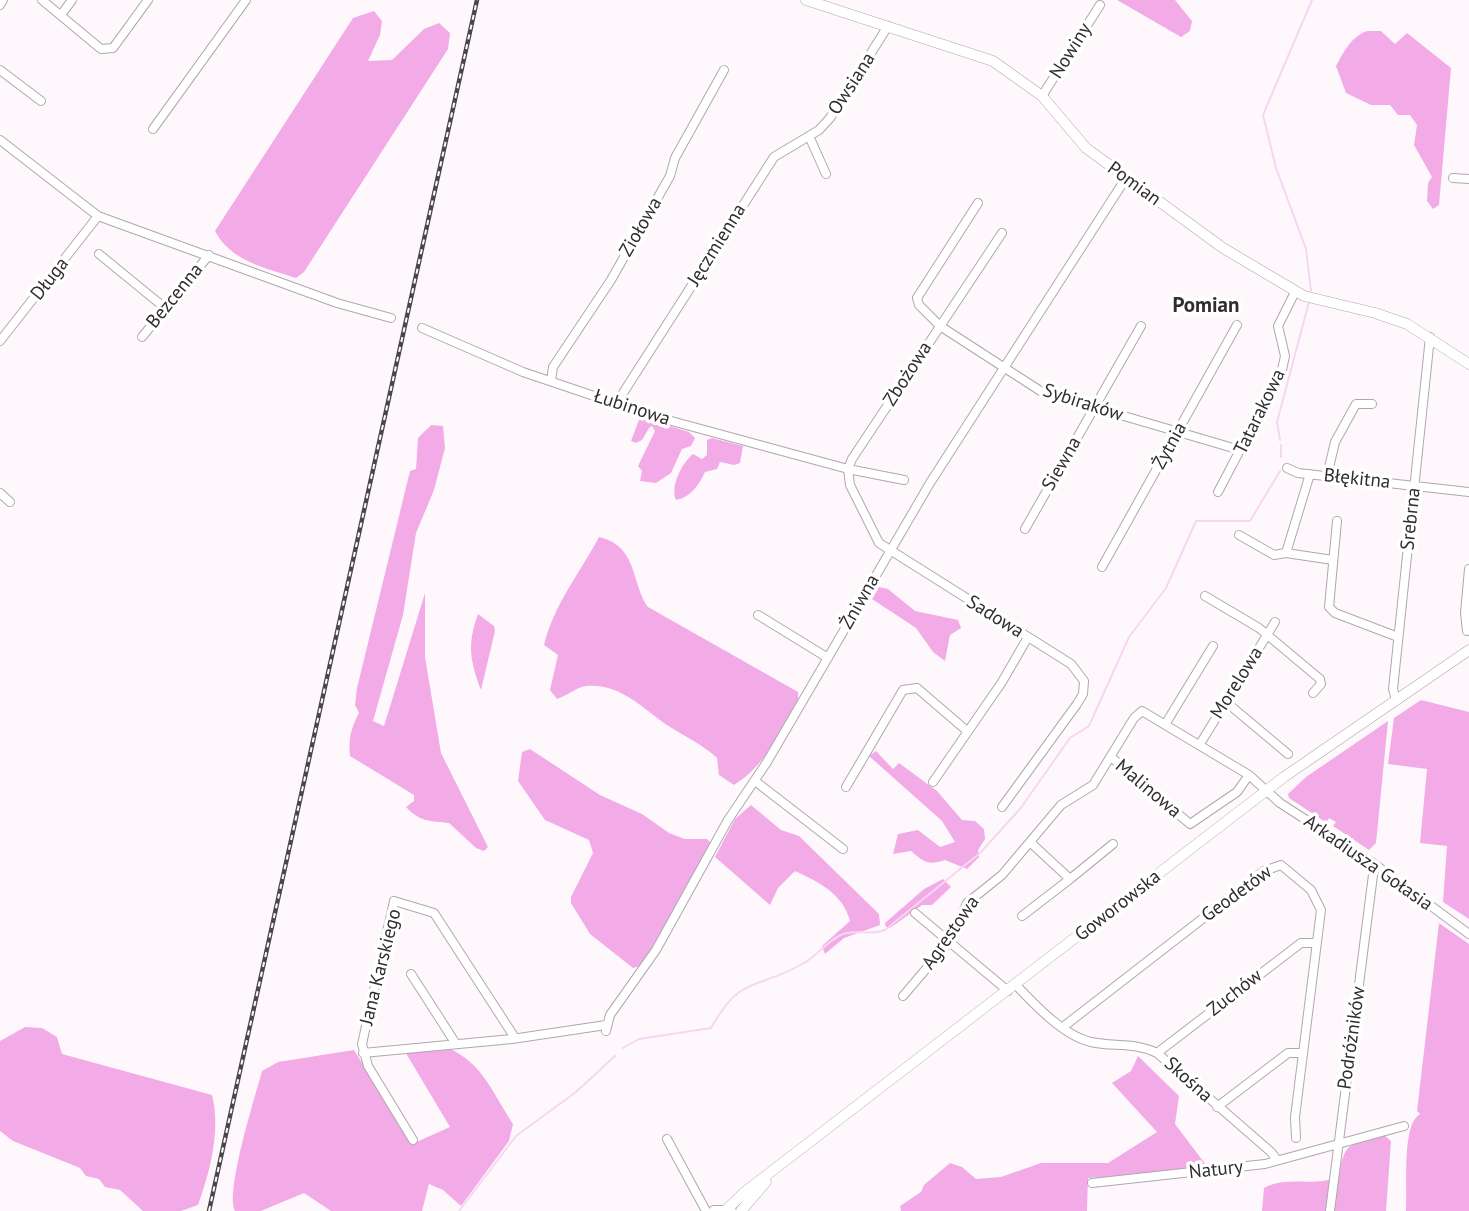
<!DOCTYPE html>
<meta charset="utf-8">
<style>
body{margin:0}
canvas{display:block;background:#fef8fd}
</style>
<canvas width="1469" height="1211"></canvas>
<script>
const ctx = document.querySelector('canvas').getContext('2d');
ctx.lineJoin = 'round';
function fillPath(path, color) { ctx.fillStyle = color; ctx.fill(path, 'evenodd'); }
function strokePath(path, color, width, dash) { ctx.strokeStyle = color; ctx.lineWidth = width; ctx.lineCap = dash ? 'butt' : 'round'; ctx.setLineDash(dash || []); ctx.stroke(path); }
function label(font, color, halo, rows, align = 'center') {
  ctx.font = font + ' "PT Sans",sans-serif'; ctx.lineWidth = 7; ctx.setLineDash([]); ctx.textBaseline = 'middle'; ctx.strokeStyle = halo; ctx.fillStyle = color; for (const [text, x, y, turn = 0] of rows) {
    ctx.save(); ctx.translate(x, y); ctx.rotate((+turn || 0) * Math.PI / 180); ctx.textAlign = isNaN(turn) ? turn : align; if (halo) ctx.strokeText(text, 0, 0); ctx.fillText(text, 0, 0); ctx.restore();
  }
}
const green = new Path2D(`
 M1117,0H1175L1192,21L1190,31L1181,37Z
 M374,11L382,21L380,35L368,61L392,60L424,29L439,23L450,33L448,49L304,272L296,278C266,268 230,261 215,231L353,18Z
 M1367,31H1381L1395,44L1407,33L1451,68L1439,205L1433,209L1427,201L1428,183L1432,177L1414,145L1417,125L1410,115H1398L1390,105H1371L1346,93L1336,66C1344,51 1351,37 1367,31Z
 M640,417L689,432L695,438L691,446L682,449L671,473L656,483L640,481L642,471L638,466L655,431L652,426L649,428L642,440L636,443L631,441Z
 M431,425L443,426L445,448L434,490L416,533L403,615L373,721L384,726L425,593V657L441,753L488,847L484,851L476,848L449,823C430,821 420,822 406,807L414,801V795L350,756C348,739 351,728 359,713L355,705L357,688L410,471L416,469L418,438Z
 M712,438L743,446L740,463L734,465L720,462L717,469L705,472C699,485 691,497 676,500C670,486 682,463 693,454L702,459L707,455V440Z
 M599,537C638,546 631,583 648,607L798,692V701C779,734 766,765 734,785L719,775L717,758C702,744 685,737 667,725C642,708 620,683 586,686C577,687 567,696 557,699L550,690L558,655L544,645C554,604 580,573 599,537Z
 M879,587L888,589L915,611L958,620L961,628L950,635L945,661L933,652L916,628L872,599Z
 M478,614L494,626L495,631L481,690C470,661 467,644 478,614Z
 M1421,700L1469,712V919L1443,902L1447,846L1420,843L1427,769L1388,764L1394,718Z
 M1388,721L1376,843L1369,850L1333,826L1336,822L1329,818L1327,823L1289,798L1288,794L1306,777Z
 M530,749L600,795L642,814L669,833L685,839H707L712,844L641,966L633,968L590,934L571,903V897L593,853L589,840L545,820L518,781L522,752Z
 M876,751L893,769L899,763L937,791L962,820L975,821L984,829L985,839L978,850L979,857L967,869L945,860C928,866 924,862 911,851L893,854L898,834L918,830L940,847L955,842L942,821L869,756Z
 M751,805L781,830L799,836L879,914L880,925L844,938L825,954L822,946L850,921C843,894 819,882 795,871L778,888L770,905L715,857L735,819Z
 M943,879L951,887L932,905H922L890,928L886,927L885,923L924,889Z
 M1439,923L1469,944V1211H1406C1408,1188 1401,1125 1420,1114L1417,1111Z
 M25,1027L42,1028L57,1037L62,1054L212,1095C221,1130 210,1172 198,1205L181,1211H143L120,1190L105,1187L99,1179L86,1176L80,1168L13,1141L0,1131V1041Z
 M439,1044C482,1060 489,1087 513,1124L509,1141L461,1206L443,1190L429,1184L422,1211H331L304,1193L261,1211H235C225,1192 255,1097 262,1071L278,1062L354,1050L412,1144L450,1127L404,1050Z
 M1138,1056L1179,1096L1175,1124L1206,1165L1148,1174L1088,1178L1087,1211H901L900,1206L921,1192L924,1185L950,1163L962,1167L976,1179L1001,1177L1041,1163H1108L1157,1132L1112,1083L1131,1071Z
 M1383,1134L1391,1141L1386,1211H1262L1264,1188C1288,1175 1316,1188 1339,1176C1344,1141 1351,1144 1383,1134Z`);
const stream = new Path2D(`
 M1311,291L1306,249L1276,168L1263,115L1312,0
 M1280,440L1277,422L1309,302
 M1281,445V457
 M623,1048L639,1039L711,1028C742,973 756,991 804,963C817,956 829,939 843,934C856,929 871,936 885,930L980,853L1020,809L1070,738L1089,726L1129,637L1166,588L1196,521H1250L1280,471
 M459,1211L516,1136L576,1092L615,1056`);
const minor = new Path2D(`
 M42,0L101,49L113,48L148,0
 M0,5L3,0
 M61,15L72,0
 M0,70L41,101
 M1042,96L1100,5
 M153,129L246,0
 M809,136L826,174
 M0,140L98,216L337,303L391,318
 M1453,178L1469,179
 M978,203L917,298L919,305L940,326L1042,392L1240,450
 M99,254L165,308
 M422,328L523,372L653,416L848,469L850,485L879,543L1071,664L1084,681L1083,694L1077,704L1002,807
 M142,337L209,255
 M0,341L98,216
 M551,381L553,367L611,280L670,176L675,158L724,70
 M616,404L774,157L819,130L830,118L888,26
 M1287,468L1298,473L1469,492
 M1327,476L1335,442L1356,404H1372
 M904,480L848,469L852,459L1002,233
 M1218,492L1282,370L1285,356L1278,326L1295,292
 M0,493L10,502
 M1337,521L1329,607L1335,613L1398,637
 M1025,529L1141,326
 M1239,535L1274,555L1286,553L1333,560
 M1286,553L1310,474
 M1102,567L1237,325
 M1205,596L1259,628L1320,679L1321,684L1313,693
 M758,615L828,658
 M1467,631L1465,613L1469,569
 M1396,700L1393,689L1430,337
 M1226,702L1288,754
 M1166,723L1213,646
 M1200,744L1275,622
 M1111,757L1190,824L1237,792L1249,775
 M755,781L843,849
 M933,782L1002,682L1028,637
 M846,787L903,690L917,688L967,731
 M1031,843L1070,879L1113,844
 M915,913L1008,991
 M1022,916L1070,879
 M411,974L456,1044
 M1016,985C1035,1005 1064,1036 1091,1042C1113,1047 1135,1042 1157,1053L1271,1152L1277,1160
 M903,996L949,942L967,903L1002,875L1061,805L1093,785L1134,718L1142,711L1249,775L1280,803L1373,863L1469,934
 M1063,1027L1264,871L1281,865L1311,890L1321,910L1295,1117L1296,1138
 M606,1031L610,1015L656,950L728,820L767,762L930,483L1126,178
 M363,1053L512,1039L606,1025
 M1157,1053L1301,943H1317
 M1217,1107L1288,1053H1303
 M667,1139L706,1211
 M413,1140L368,1066L362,1044L394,901L434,913L515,1038
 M1092,1183L1265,1164L1404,1126
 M1330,1211L1373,875L1377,866`);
const tertiary = new Path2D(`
 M806,0L993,61L1042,96L1086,148L1223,248L1304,296L1375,313L1407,324L1469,364
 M727,1209L746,1191L1284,777L1469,650
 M741,1211L766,1182`);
const secondary = new Path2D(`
 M714,1211H731`);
const rail = new Path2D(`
 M209,1211L477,0`);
const streetNames = [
 ["Nowiny",1071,51,-58],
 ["Owsiana",852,84,-57],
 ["Pomian",1134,184,36],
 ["Ziołowa",641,227,-60],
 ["Jęczmienna",717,245,-58],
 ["Długa",50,279,-52],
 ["Bezcenna",175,296,-51],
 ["Zbożowa",908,374,-57],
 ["Sybiraków",1083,403,18],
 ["Łubinowa",632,408,18],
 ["Tatarakowa",1260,412,-64],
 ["Żytnia",1170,446,-61],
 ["Siewna",1062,464,-60],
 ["Błękitna",1357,479,6],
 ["Srebrna",1411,519,-84],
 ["Żniwna",860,602,-60],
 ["Sadowa",995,617,32],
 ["Morelowa",1237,683,-58],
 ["Malinowa",1148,789,40],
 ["Arkadiusza Gołasia",1368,863,35],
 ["Geodetów",1237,894,-36],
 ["Goworowska",1118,906,-38],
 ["Agrestowa",951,933,-55],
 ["Jana Karskiego",381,967,-76],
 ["Zuchów",1235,993,-38],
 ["Podróżników",1352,1038,-82],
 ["Skośna",1188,1080,42],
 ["Natury",1216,1170,-6]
];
const neighbourhoodNames = [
 ["Pomian",1206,306]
];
fillPath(green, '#f2abe7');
strokePath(stream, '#f7d6f1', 2);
strokePath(minor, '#aea8ad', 10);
strokePath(tertiary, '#aea8ad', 11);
strokePath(secondary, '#aea8ad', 12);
strokePath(minor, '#fff', 8);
strokePath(tertiary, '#fff', 10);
strokePath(secondary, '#fff', 10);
strokePath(rail, '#494749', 4.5);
strokePath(rail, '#fff', 2, [5]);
label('19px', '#2f2d2f', '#fff', streetNames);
label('bold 21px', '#2f2d2f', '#fff', neighbourhoodNames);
</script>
